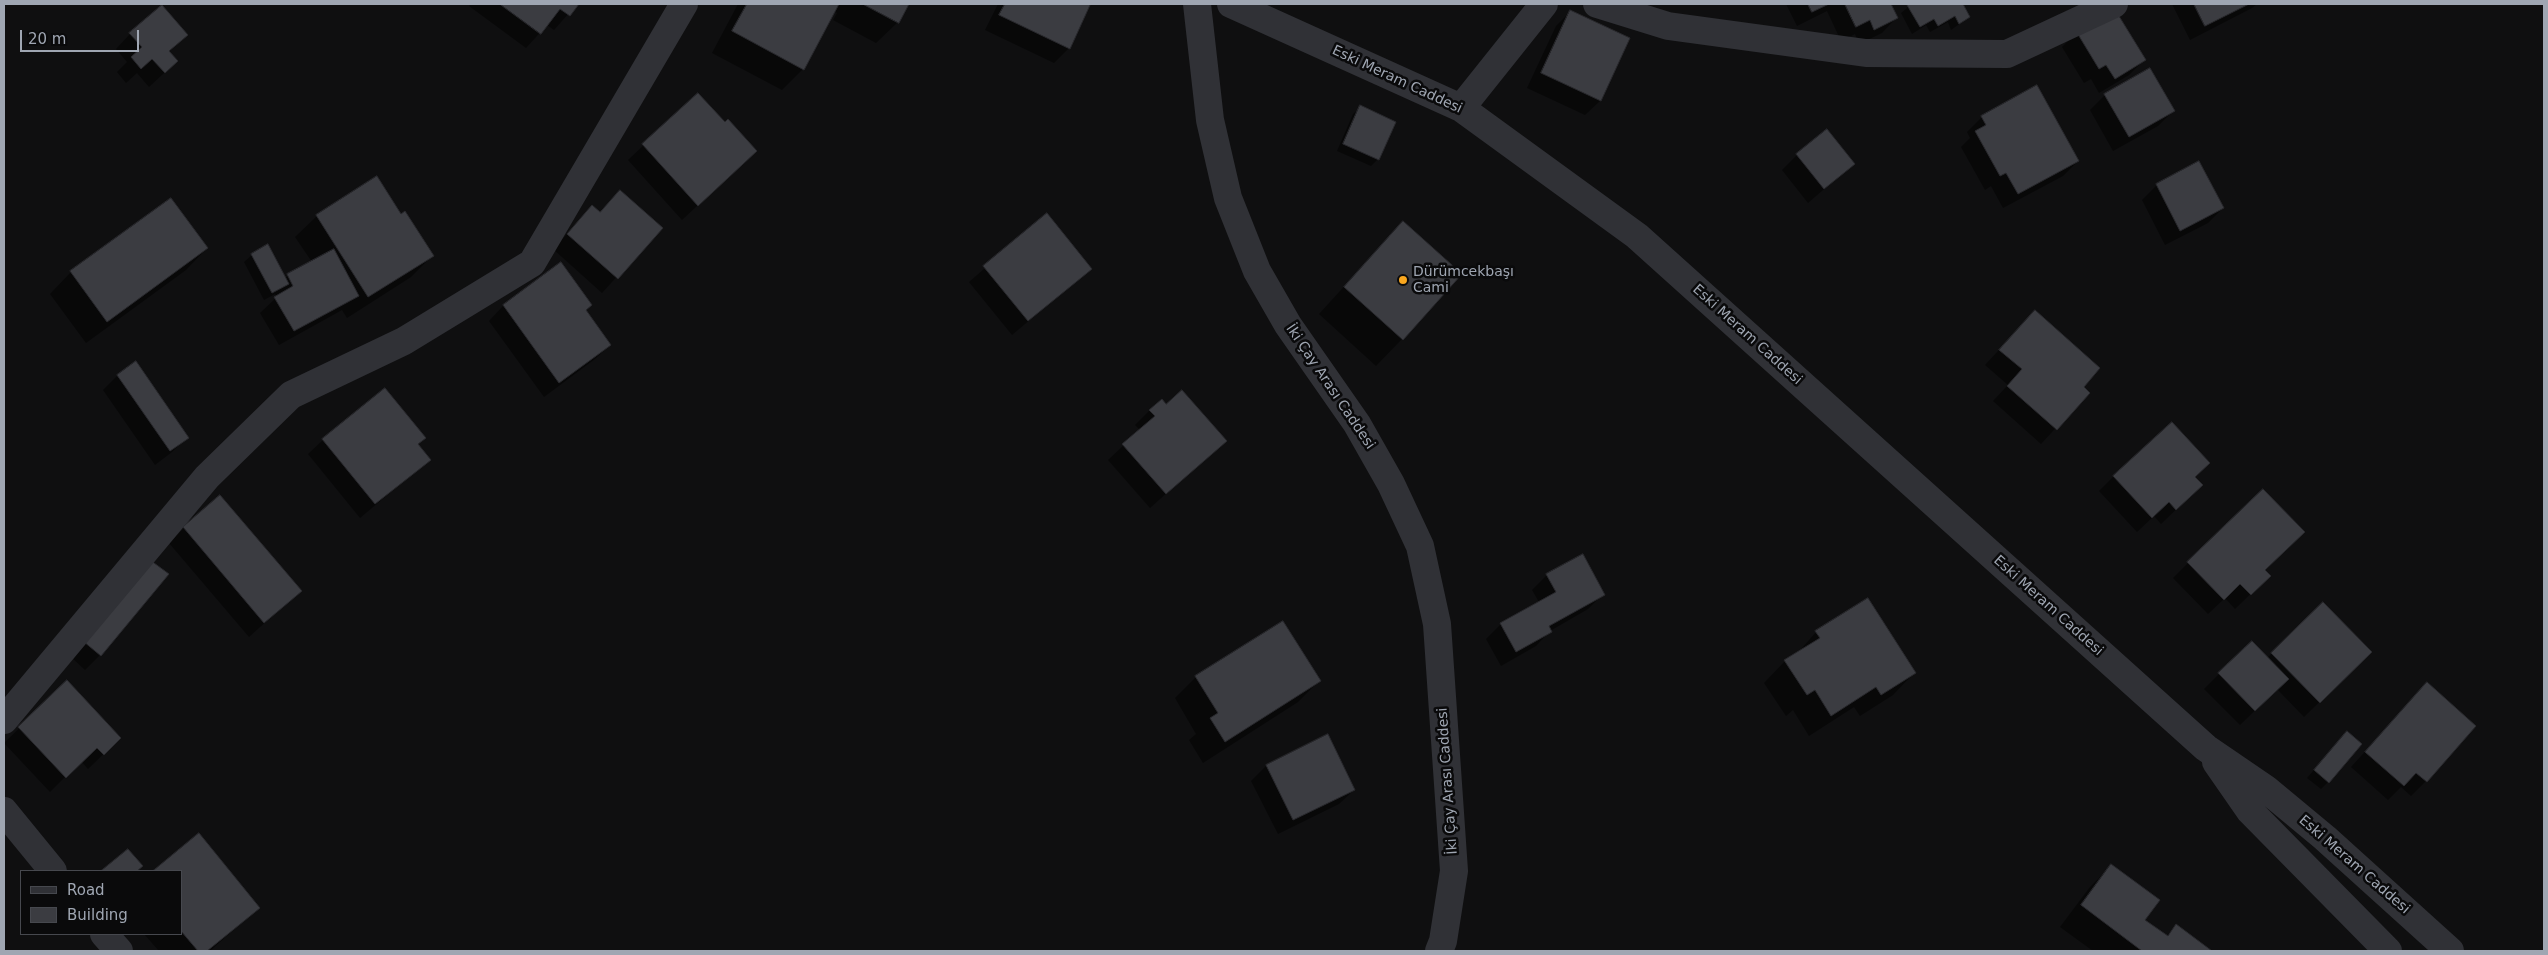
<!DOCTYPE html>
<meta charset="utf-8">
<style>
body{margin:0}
#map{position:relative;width:2548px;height:955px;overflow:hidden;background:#0f0f10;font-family:"DejaVu Sans",sans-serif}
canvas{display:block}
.frame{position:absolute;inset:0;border:5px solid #9fa6b2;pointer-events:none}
.legend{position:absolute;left:20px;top:870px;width:162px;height:65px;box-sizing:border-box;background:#0a0a0b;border:1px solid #46484e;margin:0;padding:6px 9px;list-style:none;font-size:15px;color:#9fa6b2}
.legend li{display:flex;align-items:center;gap:10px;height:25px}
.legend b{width:25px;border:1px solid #46484e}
.scale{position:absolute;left:20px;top:30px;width:119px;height:22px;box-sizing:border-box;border:2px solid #9fa6b2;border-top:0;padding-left:6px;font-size:15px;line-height:18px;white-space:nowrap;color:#9fa6b2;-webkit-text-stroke:4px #0a0a0b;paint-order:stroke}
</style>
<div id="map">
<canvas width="2548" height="955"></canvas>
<div class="frame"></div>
<ul class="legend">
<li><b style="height:6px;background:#303136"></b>Road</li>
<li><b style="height:14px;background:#3b3c41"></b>Building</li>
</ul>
<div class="scale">20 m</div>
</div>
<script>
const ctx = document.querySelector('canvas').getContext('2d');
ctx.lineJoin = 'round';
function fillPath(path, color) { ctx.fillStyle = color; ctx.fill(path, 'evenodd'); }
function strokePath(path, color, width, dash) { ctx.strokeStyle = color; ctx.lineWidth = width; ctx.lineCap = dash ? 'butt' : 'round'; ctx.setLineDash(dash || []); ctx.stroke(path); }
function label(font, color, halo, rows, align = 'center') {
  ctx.font = font + ' "DejaVu Sans",sans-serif'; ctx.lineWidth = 5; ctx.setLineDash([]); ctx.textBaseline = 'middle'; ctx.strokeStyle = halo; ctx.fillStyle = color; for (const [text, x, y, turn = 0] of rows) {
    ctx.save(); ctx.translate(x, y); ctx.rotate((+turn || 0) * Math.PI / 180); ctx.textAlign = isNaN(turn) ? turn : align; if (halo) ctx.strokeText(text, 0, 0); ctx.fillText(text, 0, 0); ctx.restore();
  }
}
const shadow = new Path2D(`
 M471,4H577L554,30L547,25L526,48L469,6Z
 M738,4H907L898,22L876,43L833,20L837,13L834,11L803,69L782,90L712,53Z
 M998,4H1085L1089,5L1069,48L1054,63L985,30Z
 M1786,4H1890L1896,18L1882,33L1859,44L1855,34L1841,41L1827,11L1797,26Z
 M1912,4H1962L1969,17L1951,30L1948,22L1930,32L1926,25L1912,34L1901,13Z
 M2172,4H2257L2252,8L2190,40Z
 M1571,11L1600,101L1585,115L1527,88L1556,26Z
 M2077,32L2144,60L2129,75L2099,93L2091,79L2084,83L2062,47Z
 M130,34L187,35L169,52L177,61L149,87L137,73L126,83L117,72L127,62L116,49Z
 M697,95L741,165L682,220L628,160Z
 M2105,95L2173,111L2158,126L2113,151L2090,110Z
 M1361,107L1378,159L1371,166L1337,151L1353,114Z
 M1982,117L2078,161L2063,176L2003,208L1991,186L1985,190L1961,147L1970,138L1967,132Z
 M1797,155L1853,164L1808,203L1782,170Z
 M2157,185L2223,208L2208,223L2165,245L2142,200Z
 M620,191L661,228L602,293L553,249L592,207L599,213Z
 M171,200L207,248L186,270L86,343L50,294L71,272Z
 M401,215L432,256L411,277L347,318L342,310L279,345L260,313L277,297L275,294L264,300L244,262L252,255L285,278L312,262L295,237L317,216Z
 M1046,215L1090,269L1012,335L969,282Z
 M1403,222L1402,339L1376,366L1319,314Z
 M561,264L585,311L610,345L595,359L544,397L489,321L503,306Z
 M2035,311L2088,393L2041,444L1993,401L2008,385L1985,365Z
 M117,376L187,437L172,452L155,465L103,390Z
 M1166,406L1225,441L1150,508L1108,460L1140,430L1135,425L1150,410Z
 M424,438L417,445L429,460L360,518L308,454L323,440Z
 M2114,476L2186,500L2161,524L2154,516L2137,532L2099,491Z
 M184,528L300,591L249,637L169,543Z
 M2188,563L2264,570L2269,576L2235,609L2225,598L2208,614L2173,578Z
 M1547,575L1603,594L1588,609L1550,631L1536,646L1501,666L1486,639L1501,624L1539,602L1532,590Z
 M136,576L100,655L85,670L70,656Z
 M2323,604L2355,667L2304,717L2277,689L2240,725L2204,689L2219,674L2267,658Z
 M1816,632L1914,673L1893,695L1860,716L1854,707L1809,736L1793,710L1786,716L1764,683L1785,661L1796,655Z
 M1196,677L1319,681L1298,702L1203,763L1189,740L1196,734L1175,698Z
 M67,682L120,738L88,769L81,761L50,792L4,743Z
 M2427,684L2426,781L2411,796L2401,787L2388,800L2351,767Z
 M1327,736L1354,790L1339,804L1278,834L1251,781L1266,766Z
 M2340,740L2328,782L2321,789L2307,778Z
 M199,835L259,907L210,951H159L144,934H181V871H155Z
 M2111,866L2143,920L2166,937L2176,926L2210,951H2093L2060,927L2090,887Z`);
const building = new Path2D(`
 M500,4H579L570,16L560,9L541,34Z
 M747,4H839L804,70L732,31Z
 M863,4H909L899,23Z
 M1005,4H1088L1090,5L1070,49L999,15Z
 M1808,4H1829L1812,12Z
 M1845,4H1891L1898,18L1874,30L1870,20L1856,27Z
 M1910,4H1963L1970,17L1959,24L1955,16L1938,26L1934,19L1920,27L1907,5Z
 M2194,4H2249L2205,26Z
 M162,5L188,35L169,51L178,61L165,73L152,59L141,69L131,57L142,47L129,33Z
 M2114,8L2146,60L2115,79L2106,65L2099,69L2076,31Z
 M1570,10L1630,38L1601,101L1541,73Z
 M2150,68L2175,111L2129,137L2104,94Z
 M2037,85L2079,161L2018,194L2006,173L2000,176L1975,131L1986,125L1981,116Z
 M698,93L725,122L728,119L757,151L698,206L642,144Z
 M1360,105L1396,122L1379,160L1343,144Z
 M1827,129L1855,164L1824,189L1796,154Z
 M2199,161L2224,208L2180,231L2156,184Z
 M377,176L401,214L405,211L434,256L368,297L316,215Z
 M620,190L663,228L618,279L567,234L592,205L600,212Z
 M171,198L208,248L107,322L70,271Z
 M1047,213L1092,269L1028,321L983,266Z
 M1403,221L1462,274L1403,340L1344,287Z
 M268,244L289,284L272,293L251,254Z
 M334,249L359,296L294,331L274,297L293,286L287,274Z
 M561,262L592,305L586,310L611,345L559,383L503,305Z
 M2035,310L2100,368L2084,387L2090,393L2057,430L2007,386L2022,369L1999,350Z
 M136,361L189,438L170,451L117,375Z
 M385,388L426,438L418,444L431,460L375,504L322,439Z
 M1182,390L1227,441L1166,494L1122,444L1155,416L1149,410L1162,399L1166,404Z
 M2172,422L2210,463L2195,477L2203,485L2176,510L2169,502L2152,518L2113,476Z
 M2263,489L2305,532L2265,570L2271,576L2251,595L2240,584L2224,600L2187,562Z
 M220,495L302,591L264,623L183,527Z
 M1583,554L1605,595L1549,626L1552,632L1516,652L1500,623L1556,592L1546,574Z
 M150,560L169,574L101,656L83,641Z
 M1868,598L1916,673L1881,695L1876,687L1831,716L1815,690L1807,695L1784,660L1820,638L1815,631Z
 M2323,602L2372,652L2320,703L2271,653Z
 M1283,621L1321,681L1225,742L1210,718L1218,713L1195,676Z
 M2252,641L2289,679L2255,711L2218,673Z
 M67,680L121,738L104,755L97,748L66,778L18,727Z
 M2427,682L2476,726L2427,782L2416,773L2404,786L2365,752Z
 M2347,731L2362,744L2329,783L2314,770Z
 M1328,734L1355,790L1293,820L1266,765Z
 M199,833L260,908L207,951H198L181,931V871H153Z
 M128,849L143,866L137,871H101Z
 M2111,864L2160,900L2145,920L2168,936L2176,924L2212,951H2142L2081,905Z`);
const minor = new Path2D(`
 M1197,4L1210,120L1228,198L1257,271L1288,325L1357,424L1391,484L1420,546L1437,624L1454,871L1443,941L1439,951
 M1231,4L1461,108L1637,236L2206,748L2266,789L2325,838L2450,951
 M1597,4L1668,26L1866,53L2007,54L2114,4
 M1461,108L1544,4
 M4,720L207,477L291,395L404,341L532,263L684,4
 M2216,762L2250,811L2388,951
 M4,811L53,871
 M104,934L119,951`);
const markers = [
 [1403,280,5,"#f9a71f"]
];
const streetNames = [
 ["Eski Meram Caddesi",1397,80,25],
 ["Eski Meram Caddesi",1747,335,42],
 ["İki Çay Arası Caddesi",1330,387,56],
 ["Eski Meram Caddesi",2048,606,42],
 ["İki Çay Arası Caddesi",1448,781,-94],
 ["Eski Meram Caddesi",2354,865,41]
];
const poiNames = [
 ["Dürümcekbaşı",1413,272],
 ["Cami",1413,288]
];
fillPath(shadow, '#0007');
fillPath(building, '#3b3c41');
strokePath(building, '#29292d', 1);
strokePath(minor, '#303136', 28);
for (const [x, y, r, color] of markers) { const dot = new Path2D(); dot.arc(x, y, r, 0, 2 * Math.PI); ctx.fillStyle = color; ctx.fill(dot); strokePath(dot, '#0a0a0b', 2); }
label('14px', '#9fa6b2', '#0a0a0b', streetNames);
label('14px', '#9fa6b2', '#0a0a0b', poiNames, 'left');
</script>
